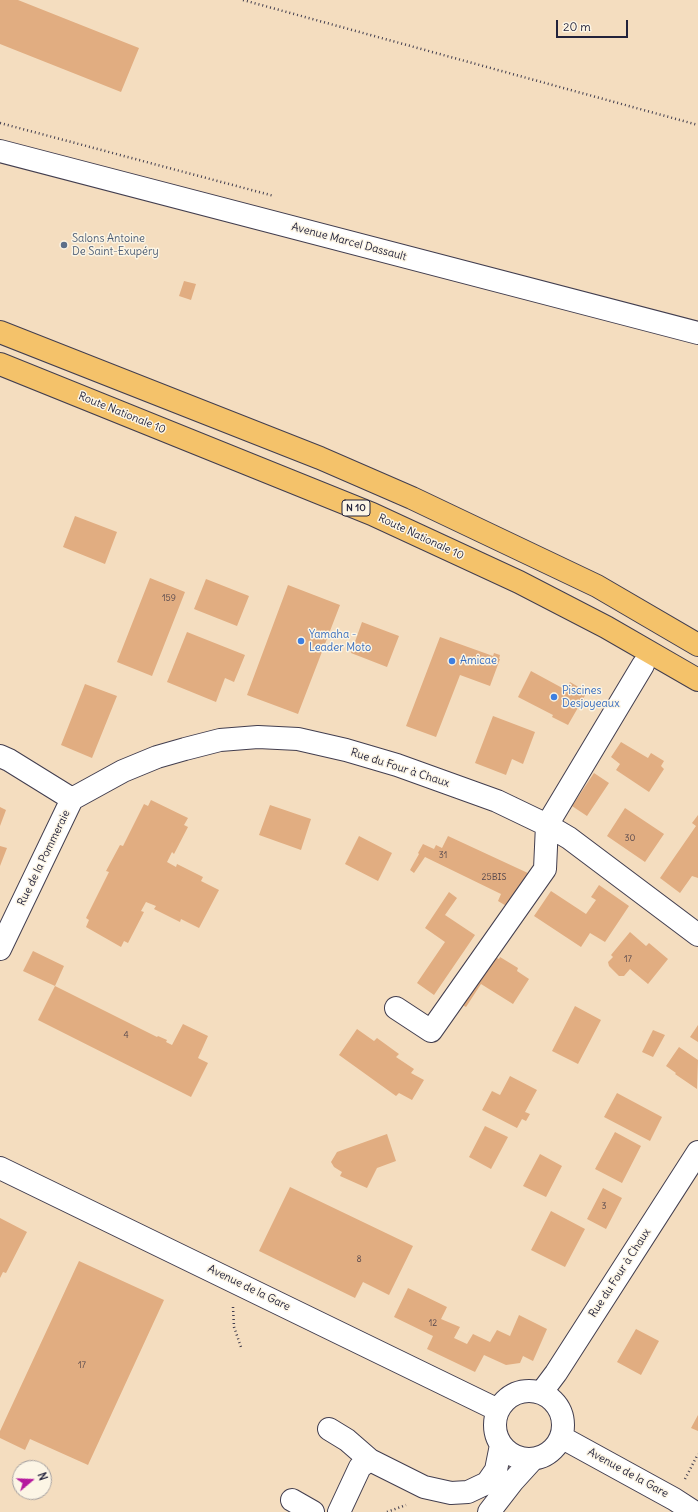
<!DOCTYPE html>
<meta charset="utf-8">
<style>
body{margin:0}
#map{position:relative;width:698px;height:1512px;overflow:hidden;background:#f4ddbf;font-family:Delius,sans-serif}
canvas{display:block}
.north{position:absolute;left:12px;top:1460px;width:40px;height:40px;box-sizing:border-box;background:#fcf5e5;border:1px solid #a5a1a1;border-radius:50%;rotate:71deg;font-size:11px;font-weight:700;line-height:16px;text-align:center;color:#22223b}
.north::after{content:'';display:block;margin:auto;width:14px;height:18px;background:#b5179e;clip-path:polygon(50% 0,100% 100%,50% 72%,0 100%)}
.scale{position:absolute;left:556px;top:20px;width:72px;height:18px;box-sizing:border-box;border:2px solid #22223b;border-top:0;padding-left:5px;font-size:12px;line-height:14px;white-space:nowrap;color:#22223b;-webkit-text-stroke:3px #fcf5e5;paint-order:stroke}
</style>
<div id="map">
<canvas width="698" height="1512"></canvas>
<div class="north">N</div>
<div class="scale">20 m</div>
</div>
<script>
const ctx = document.querySelector('canvas').getContext('2d');
ctx.lineJoin = 'round';
function fillPath(path, color) { ctx.fillStyle = color; ctx.fill(path, 'evenodd'); }
function strokePath(path, color, width, dash) { ctx.strokeStyle = color; ctx.lineWidth = width; ctx.lineCap = dash ? 'butt' : 'round'; ctx.setLineDash(dash || []); ctx.stroke(path); }
function label(font, color, halo, rows, align = 'center') {
  ctx.font = font + ' Delius,sans-serif'; ctx.lineWidth = 3; ctx.setLineDash([]); ctx.textBaseline = 'middle'; ctx.strokeStyle = halo; ctx.fillStyle = color; for (const [text, x, y, turn = 0] of rows) {
    ctx.save(); ctx.translate(x, y); ctx.rotate((+turn || 0) * Math.PI / 180); ctx.textAlign = isNaN(turn) ? turn : align; if (halo) ctx.strokeText(text, 0, 0); ctx.fillText(text, 0, 0); ctx.restore();
  }
}
const building = new Path2D(`
 M0,0H18L139,48L121,92L0,44Z
 M184,281L196,284L191,300L179,296Z
 M75,516L117,532L105,564L63,547Z
 M150,578L185,592L152,676L117,662Z
 M206,579L249,596L237,626L194,609Z
 M288,585L340,605L298,714L247,695Z
 M362,622L399,636L387,667L351,653Z
 M187,632L245,655L234,682L225,678L216,702L167,682Z
 M440,637L493,656L494,653L500,655L499,659H500L490,686L460,675L436,737L406,726Z
 M531,671L566,690L570,682L587,692L568,725L552,717L553,715L518,697Z
 M85,684L117,696L92,758L61,745Z
 M493,716L535,732L523,764L512,759L506,775L475,763Z
 M621,742L648,758L651,753L664,761L661,766L664,769L649,792L616,770L620,764L611,757Z
 M594,773L609,783L587,816L572,806Z
 M151,800L188,818L184,825L188,827L174,854L172,852L167,862L176,867L177,864L203,877L201,881L219,890L199,928L181,919L180,922L154,909L156,906L146,902L141,911L144,912L128,943L124,941L121,947L86,927L89,920L86,918L109,872L106,871L120,845L123,846L144,804L148,806Z
 M270,805L311,819L301,850L259,835Z
 M0,807L6,810L0,826Z
 M625,808L664,834L645,862L607,836Z
 M698,815V878L692,876L680,893L660,878L696,826L692,823Z
 M359,836L392,853L378,881L345,864Z
 M448,836L530,874L508,907L498,901L501,894L425,857L414,873L410,870L419,854L418,853L423,844L434,849L436,845L442,848Z
 M0,846L7,848L0,866Z
 M599,885L629,906L605,942L590,933L581,947L534,916L551,891L586,914L596,900L591,897Z
 M449,892L457,898L445,915L475,935L434,995L417,983L445,942L425,928Z
 M630,932L646,946L649,943L668,959L648,984L630,969L624,976H619L609,966L608,962L613,957L611,955Z
 M33,951L64,966L55,986L23,971Z
 M490,954L499,959L500,957L518,968L517,971L529,979L513,1004L481,984L466,1007L459,1003Z
 M55,986L157,1037L158,1036L167,1040L166,1042L172,1045L183,1024L208,1036L198,1058L208,1063L191,1097L38,1020Z
 M575,1006L601,1020L578,1064L552,1051Z
 M698,1025V1042L690,1037Z
 M357,1029L374,1041L377,1038L399,1054L396,1057L414,1069L411,1073L424,1080L412,1100L399,1093L396,1096L339,1055Z
 M653,1030L665,1035L653,1057L642,1052Z
 M679,1047L698,1060L697,1089L675,1074L676,1073L666,1066Z
 M510,1076L537,1090L525,1112L530,1114L526,1121L522,1119L517,1128L482,1110L492,1091L500,1095Z
 M617,1093L662,1117L650,1141L604,1117Z
 M485,1126L508,1137L491,1169L469,1157Z
 M615,1132L641,1146L622,1183L595,1169Z
 M387,1134L396,1161L377,1168L367,1188L340,1176L342,1172L334,1167L331,1162L337,1152Z
 M540,1154L562,1166L546,1197L523,1186Z
 M290,1187L413,1246L389,1295L363,1282L355,1298L259,1251Z
 M603,1188L622,1198L606,1229L587,1219Z
 M551,1211L585,1229L565,1267L531,1250Z
 M0,1218L27,1232L6,1273L3,1272L0,1278Z
 M79,1261L164,1300L88,1465L30,1439L25,1450L0,1438V1431Z
 M408,1288L447,1307L441,1319L460,1327L454,1338L467,1344L473,1334L490,1342L497,1330L510,1336L519,1315L547,1329L533,1361L523,1356L520,1363L506,1365L484,1355L475,1372L427,1349L433,1336L394,1317Z
 M636,1329L659,1341L641,1375L617,1362Z
 M698,1415V1431L691,1428Z`);
const path = new Path2D(`
 M243,0L698,125
 M0,123L274,196
 M233,1307L234,1327L241,1347
 M685,1479L698,1454
 M387,1512L406,1505`);
const minor = new Path2D(`
 M0,151L698,333
 M0,756L9,760L72,799L0,949
 M72,799L123,771L157,757L185,749L220,740L258,737L298,739L346,750L397,765L497,801L547,825L569,838L698,935
 M396,1008L431,1031L545,869L547,825L643,665
 M0,1168L498,1410
 M495 1425a34 34 0 1 1 68 0a34 34 0 1 1-68 0Z
 M541,1393L556,1373L698,1152
 M329,1429L347,1440L370,1460
 M561,1437L674,1499L694,1512
 M292,1500L313,1512
 M339,1512L360,1467L370,1460L424,1487L451,1493L468,1492L487,1483L496,1470L501,1445
 M489,1512L513,1481L533,1459`);
const major = new Path2D(`
 M0,332L320,458L412,498L597,586L698,645
 M0,364L372,514L519,582L606,627L698,680`);
const markers = [
 [64,245,4,"#5c6f8a"],
 [301,641,4,"#3f7fe0"],
 [452,661,4,"#3f7fe0"],
 [554,697,4,"#3f7fe0"]
];
const numberNames = [
 ["159",169,598],
 ["30",630,838],
 ["31",443,855],
 ["25BIS",494,877],
 ["17",628,959],
 ["4",126,1035],
 ["3",604,1206],
 ["8",359,1259],
 ["12",433,1323],
 ["17",82,1365]
];
const shields = [
 [356,508,28]
];
const shieldNames = [
 ["N 10",356,508]
];
const serviceNames = [
 ["Salons Antoine",72,239],
 ["De Saint-Exupéry",72,252]
];
const streetNames = [
 ["Avenue Marcel Dassault",349,242,15],
 ["Route Nationale 10",122,413,22],
 ["Route Nationale 10",421,537,25],
 ["Rue du Four à Chaux",400,768,18],
 ["Rue de la Pommeraie",44,858,-64],
 ["Rue du Four à Chaux",620,1273,-57],
 ["Avenue de la Gare",249,1288,26],
 ["Avenue de la Gare",628,1473,29]
];
const shopNames = [
 ["Yamaha -",309,635],
 ["Leader Moto",309,648],
 ["Amicae",460,661],
 ["Piscines",562,691],
 ["Desjoyeaux",562,704]
];
fillPath(building, '#e1ad81');
strokePath(minor, '#423e4f', 24);
strokePath(major, '#423e4f', 24);
strokePath(path, '#423e4f', 2.5, [1, 3]);
strokePath(minor, '#fff', 22);
strokePath(major, '#f4c26a', 22);
for (const [x, y, r, color] of markers) { const dot = new Path2D(); dot.arc(x, y, r, 0, 2 * Math.PI); ctx.fillStyle = color; ctx.fill(dot); strokePath(dot, '#fcf5e5', 1.5); }
label('9px', '#52454c', null, numberNames);
for (const [x, y, w] of shields) { const box = new Path2D(); box.roundRect(x - w / 2, y - 8, w, 16, 3); ctx.fillStyle = '#fcf5e5'; ctx.fill(box); strokePath(box, '#22223b', 1); }
label('bold 10px', '#22223b', null, shieldNames);
label('11px', '#4e5e75', '#fcf5e5', serviceNames, 'left');
label('11px', '#22223b', '#fcf5e5', streetNames);
label('11px', '#366cbe', '#fcf5e5', shopNames, 'left');
</script>
